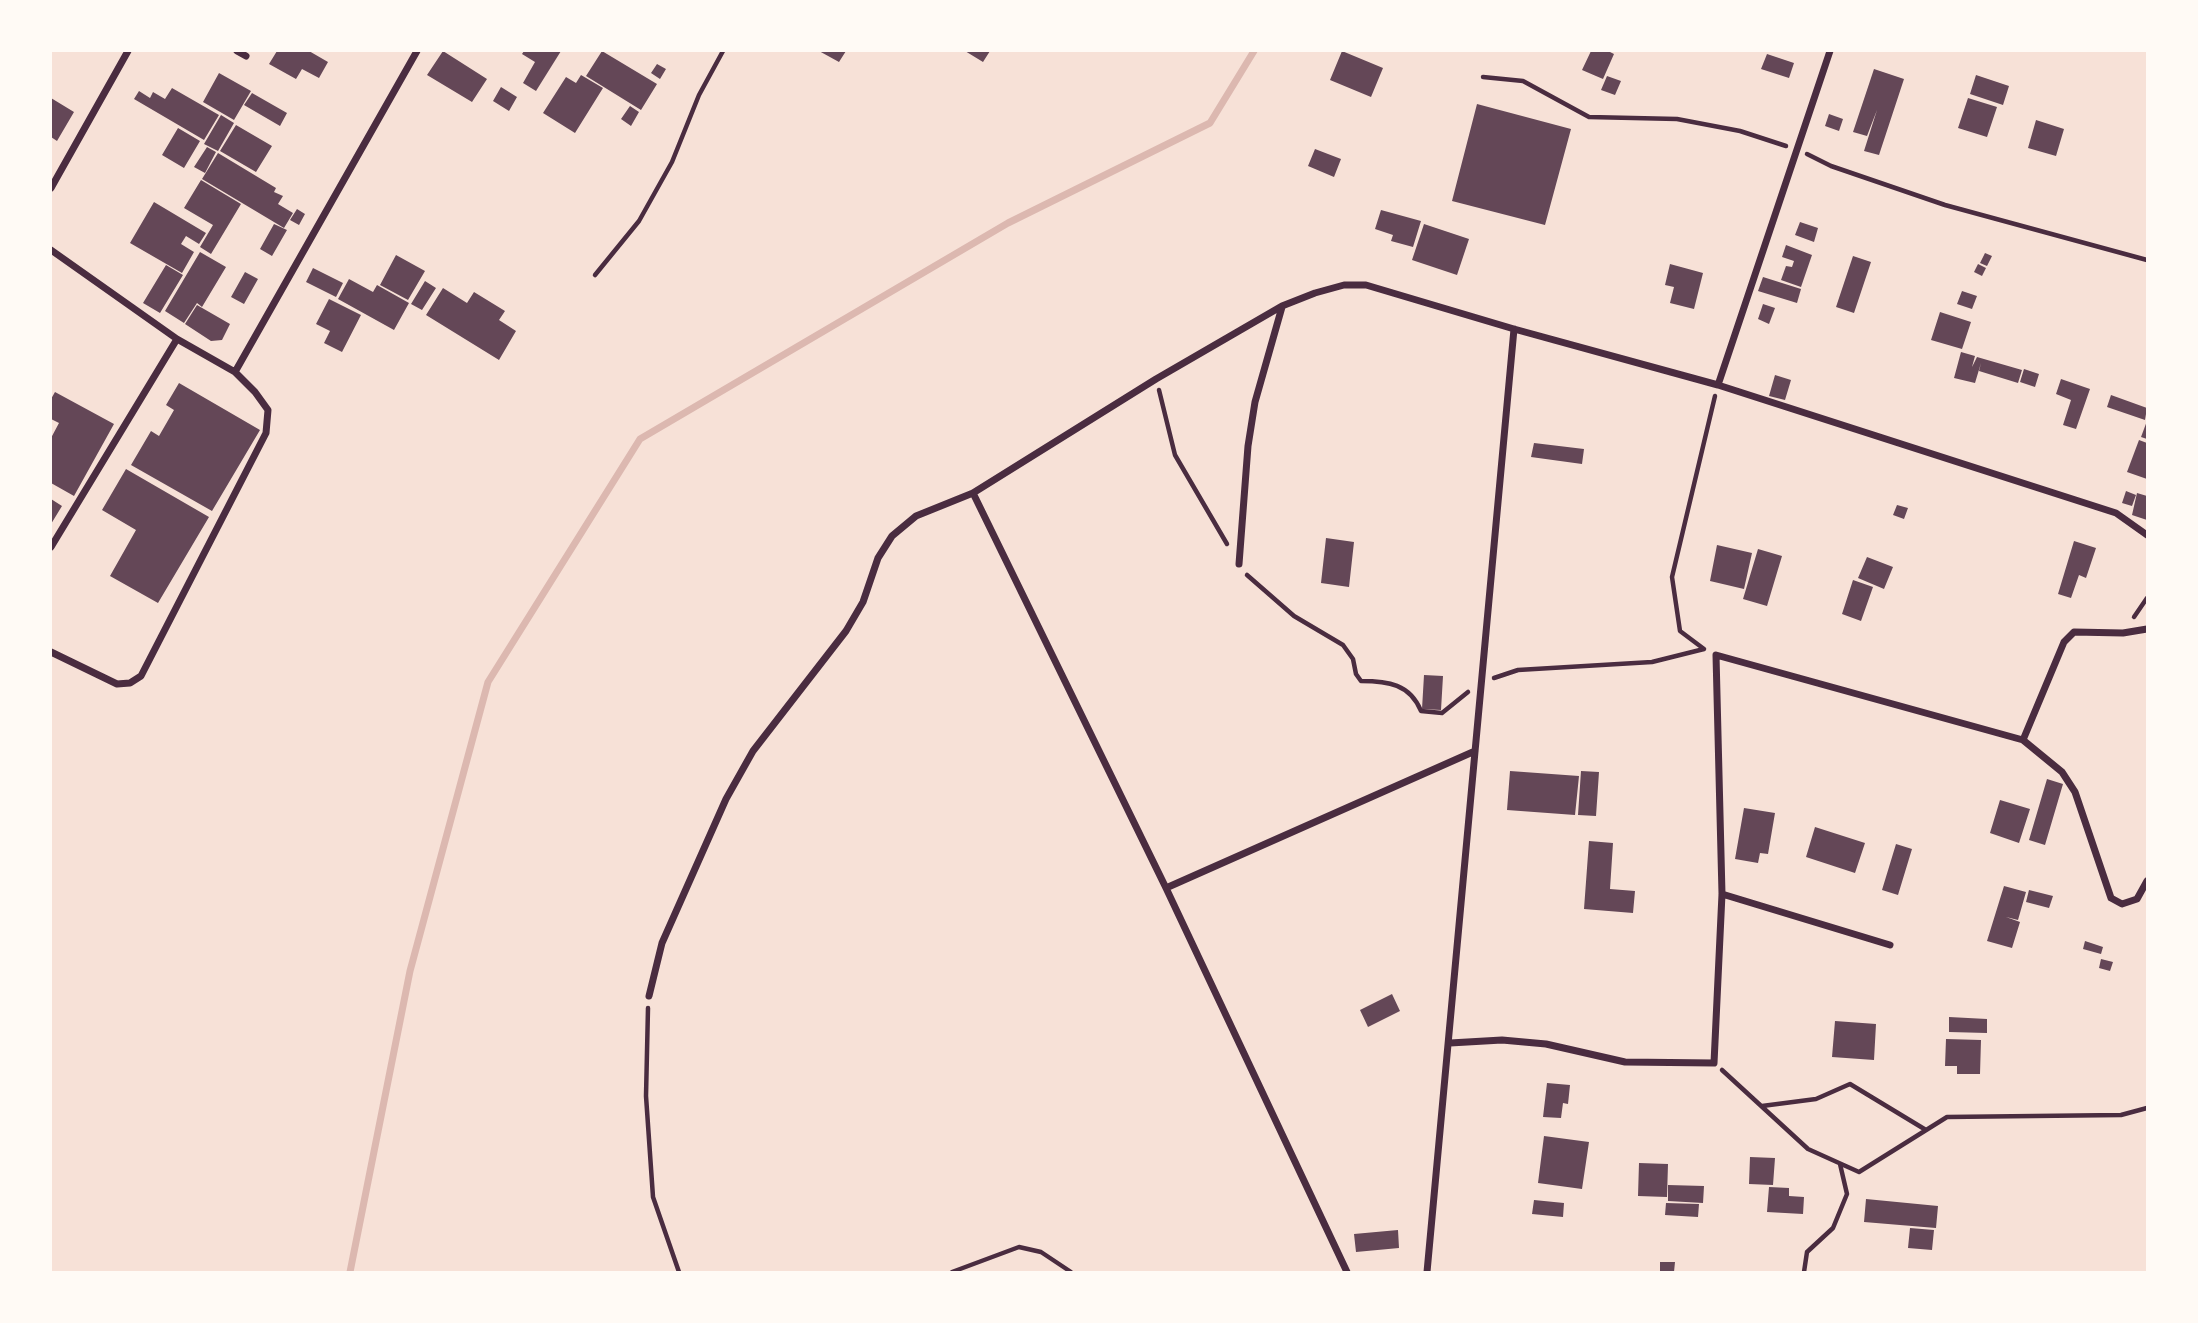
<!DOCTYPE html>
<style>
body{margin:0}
#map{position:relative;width:2198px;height:1323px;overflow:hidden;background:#f7e1d7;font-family:"Asap Condensed",sans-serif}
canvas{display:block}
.frame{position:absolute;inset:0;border:52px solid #fffaf5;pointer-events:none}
</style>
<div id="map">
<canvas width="2198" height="1323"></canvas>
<div class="frame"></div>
</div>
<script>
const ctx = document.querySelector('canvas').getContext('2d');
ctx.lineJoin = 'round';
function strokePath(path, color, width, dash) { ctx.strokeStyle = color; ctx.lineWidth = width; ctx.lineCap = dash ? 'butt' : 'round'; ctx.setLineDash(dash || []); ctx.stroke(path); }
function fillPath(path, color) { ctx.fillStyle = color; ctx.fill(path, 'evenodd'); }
const stream = new Path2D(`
 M350,1272L410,971L488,682L640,439L1008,223L1210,123L1254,51`);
const building = new Path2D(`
 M277,51H309L328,62L319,78L302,69L296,79L269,64Z
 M443,51L487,79L472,102L427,75Z
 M524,51H561L536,91L523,83L535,62L522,54Z
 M602,51L657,84L641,110L586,76Z
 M819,51H846L839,62Z
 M965,51H990L983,62Z
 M1342,51L1383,68L1371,97L1330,80Z
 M1591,51H1608L1614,54L1603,79L1582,70Z
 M1767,54L1794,63L1789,78L1761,69Z
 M657,64L666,69L660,79L651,73Z
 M1874,69L1904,79L1879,155L1864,151L1877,110L1867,136L1853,132Z
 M219,73L251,91L234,120L203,102Z
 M581,75L603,88L575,133L543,113L566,77L576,83Z
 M1976,75L2009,86L2003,105L1970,94Z
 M1607,76L1621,81L1615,95L1601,90Z
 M501,87L517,97L509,111L493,101Z
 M172,88L219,115L204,140L134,99L139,91L150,98L153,92L165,99Z
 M252,93L287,113L280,126L244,105Z
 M51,98L74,112L57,141L51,137Z
 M1968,98L1997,107L1987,137L1958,128Z
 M1477,104L1571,129L1545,225L1452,201Z
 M630,106L639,112L631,126L621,119Z
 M1829,114L1843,119L1839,131L1825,126Z
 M221,115L234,123L218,151L204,144Z
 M2036,120L2064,129L2056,156L2028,148Z
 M236,125L272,146L256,172L220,151Z
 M178,128L200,141L184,168L162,155Z
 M207,147L216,152L205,173L194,167Z
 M1315,149L1341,159L1334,177L1308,166Z
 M218,153L276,188L274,192L283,196L278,204L293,213L284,228L202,179Z
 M201,180L241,204L211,254L200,247L213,225L184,208Z
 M154,202L206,233L199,244L186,236L181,244L194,252L182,273L130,243Z
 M297,209L305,214L299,225L290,220Z
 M1381,210L1421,221L1413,247L1391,241L1393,235L1375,229Z
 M1800,222L1818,228L1814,242L1795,235Z
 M274,224L287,230L272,256L260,249Z
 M1424,224L1469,239L1457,275L1412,260Z
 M1786,245L1812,255L1801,287L1781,280L1786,266L1792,267L1794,261L1782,257Z
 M200,252L226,267L202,307L197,303L184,323L165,311Z
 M1985,253L1992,256L1987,266L1980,263Z
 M396,255L425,271L408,300L380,285Z
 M1853,256L1871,262L1854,313L1836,307Z
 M1670,264L1703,273L1694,309L1670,303L1674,287L1665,285Z
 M1978,264L1986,268L1982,276L1974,272Z
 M166,265L183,275L160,313L143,303Z
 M313,268L343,283L336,297L306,282Z
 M245,272L258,279L244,304L231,297Z
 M1763,277L1801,289L1797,303L1758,291Z
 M349,279L373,292L377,285L409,303L394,330L338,299Z
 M425,281L436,288L422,310L411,304Z
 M443,288L467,303L474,292L505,311L499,320L516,331L499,360L426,315Z
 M1962,291L1977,296L1972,309L1957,304Z
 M329,299L361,315L342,352L324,343L330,331L316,324Z
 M1763,304L1775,308L1769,324L1758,319Z
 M197,305L230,324L222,340L211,341L185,324Z
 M1940,312L1971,322L1962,349L1931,340Z
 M1961,352L1975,356L1972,367L1977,357L2022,370L2018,383L1979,371L1981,363L1975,383L1954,378Z
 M2024,369L2039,374L2035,387L2020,382Z
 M1775,375L1791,380L1785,400L1769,396Z
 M2061,379L2090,389L2076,429L2063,425L2071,400L2056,394Z
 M179,383L260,430L212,511L131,465L151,431L159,436L174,410L166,405Z
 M55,392L114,424L74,496L51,483V438L59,423L51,419V399Z
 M2111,395L2147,408L2145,420L2107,407Z
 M2147,421V439L2141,437Z
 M2139,440L2147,443V479L2127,472Z
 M1534,443L1584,449L1582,464L1531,457Z
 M126,469L209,517L158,603L110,576L136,530L102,510Z
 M2126,491L2136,495L2132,506L2122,503Z
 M2137,493L2147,496V520L2132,515Z
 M51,499L62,506L51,524Z
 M1897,505L1908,508L1904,519L1893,515Z
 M1326,538L1354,542L1349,587L1321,583Z
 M2074,541L2096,548L2086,578L2079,575L2071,598L2058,594Z
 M1717,545L1752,553L1744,589L1710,581Z
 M1758,549L1782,556L1767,606L1743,599Z
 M1867,557L1893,567L1884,589L1858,578Z
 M1853,580L1873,587L1861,621L1842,614Z
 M1424,675L1443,676L1441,710L1422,709Z
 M1510,771L1579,776L1575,815L1507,810Z
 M1581,771L1599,772L1596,816L1578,815Z
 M2047,779L2063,784L2045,845L2029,840Z
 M2000,800L2030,809L2019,843L1990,833Z
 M1744,808L1775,813L1768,854L1760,853L1758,863L1735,859Z
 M1815,827L1865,843L1855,873L1806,857Z
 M1589,841L1613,843L1610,889L1635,891L1633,913L1584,909Z
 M1896,844L1912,849L1898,895L1882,890Z
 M2004,886L2026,892L2018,920L2006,917L2020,922L2012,948L1987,941Z
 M2029,890L2053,896L2049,908L2026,902Z
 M2085,941L2103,947L2101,954L2083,949Z
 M2101,959L2113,962L2110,971L2099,968Z
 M1392,994L1400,1011L1368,1027L1360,1010Z
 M1949,1017L1987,1019V1033L1949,1032Z
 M1835,1021L1876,1024L1874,1060L1832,1057Z
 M1946,1039L1981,1040L1980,1074H1957V1066H1945Z
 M1547,1083L1570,1085L1568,1104L1563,1103L1561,1118L1543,1117Z
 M1544,1136L1589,1142L1582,1189L1538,1183Z
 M1750,1157L1775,1158L1773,1185L1749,1184Z
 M1639,1163L1668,1164L1667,1197L1638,1196Z
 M1668,1185L1704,1186L1703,1203L1668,1201Z
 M1769,1187L1789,1188V1196L1804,1197L1803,1214L1767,1212Z
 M1866,1199L1938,1206L1936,1228L1864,1222Z
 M1534,1200L1564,1203L1563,1217L1532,1214Z
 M1666,1203L1699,1204L1698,1217L1665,1215Z
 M1910,1228L1934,1230L1932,1250L1908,1248Z
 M1398,1230L1399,1248L1356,1252L1354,1234Z
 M1660,1262H1675L1674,1272H1660Z`);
const path = new Path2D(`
 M1483,77L1523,81L1589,117L1677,119L1740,131L1786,146
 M1807,154L1831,166L1945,205L2147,260
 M595,275L639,221L672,162L699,95L723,51
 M1159,390L1175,455L1227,544
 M1247,575L1294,616L1343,645L1353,659L1356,674L1361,681C1388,681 1410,684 1421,711L1442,713L1468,692
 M2134,617L2147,598
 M1704,649L1680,631L1672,577L1715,396
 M1494,678L1518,670L1652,662L1704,649
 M648,1008L646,1096L653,1197L679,1272
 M1722,1070L1808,1149L1859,1172L1947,1117L2121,1115L2147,1108
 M1762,1106L1816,1099L1850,1084L1926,1130
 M952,1272L1019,1247L1041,1252L1071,1272
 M1804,1272L1807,1252L1833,1228L1847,1194L1840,1164`);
const minor = new Path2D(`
 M237,51L246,56
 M51,188L128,51
 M51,250L177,339L235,372L255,392L268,410L266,433L141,676L130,683L117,684L51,652
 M235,372L417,51
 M1718,385L1830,51
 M973,493L1166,888L1347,1272
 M51,547L177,339
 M1239,564L1248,446L1255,402L1282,307
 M2023,740L2064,642L2074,632L2123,633L2147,629
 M1166,888L1475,751
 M1722,894L1890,945
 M649,996L662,943L726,799L753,751L846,631L863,602L878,558L892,536L916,516L973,493L1156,379L1282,306L1315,293L1344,285H1366L1514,329L1718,385L2116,513L2147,535
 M1450,1043L1502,1040L1546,1044L1625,1062L1714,1063L1722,894L1716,655L2023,740L2062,772L2075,792L2111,898L2122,904L2137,899L2147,881
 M1427,1272L1514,329`);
strokePath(stream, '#dcb8b0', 7);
fillPath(building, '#644757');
strokePath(path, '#4a2c40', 4.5);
strokePath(minor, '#4a2c40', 7);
</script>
